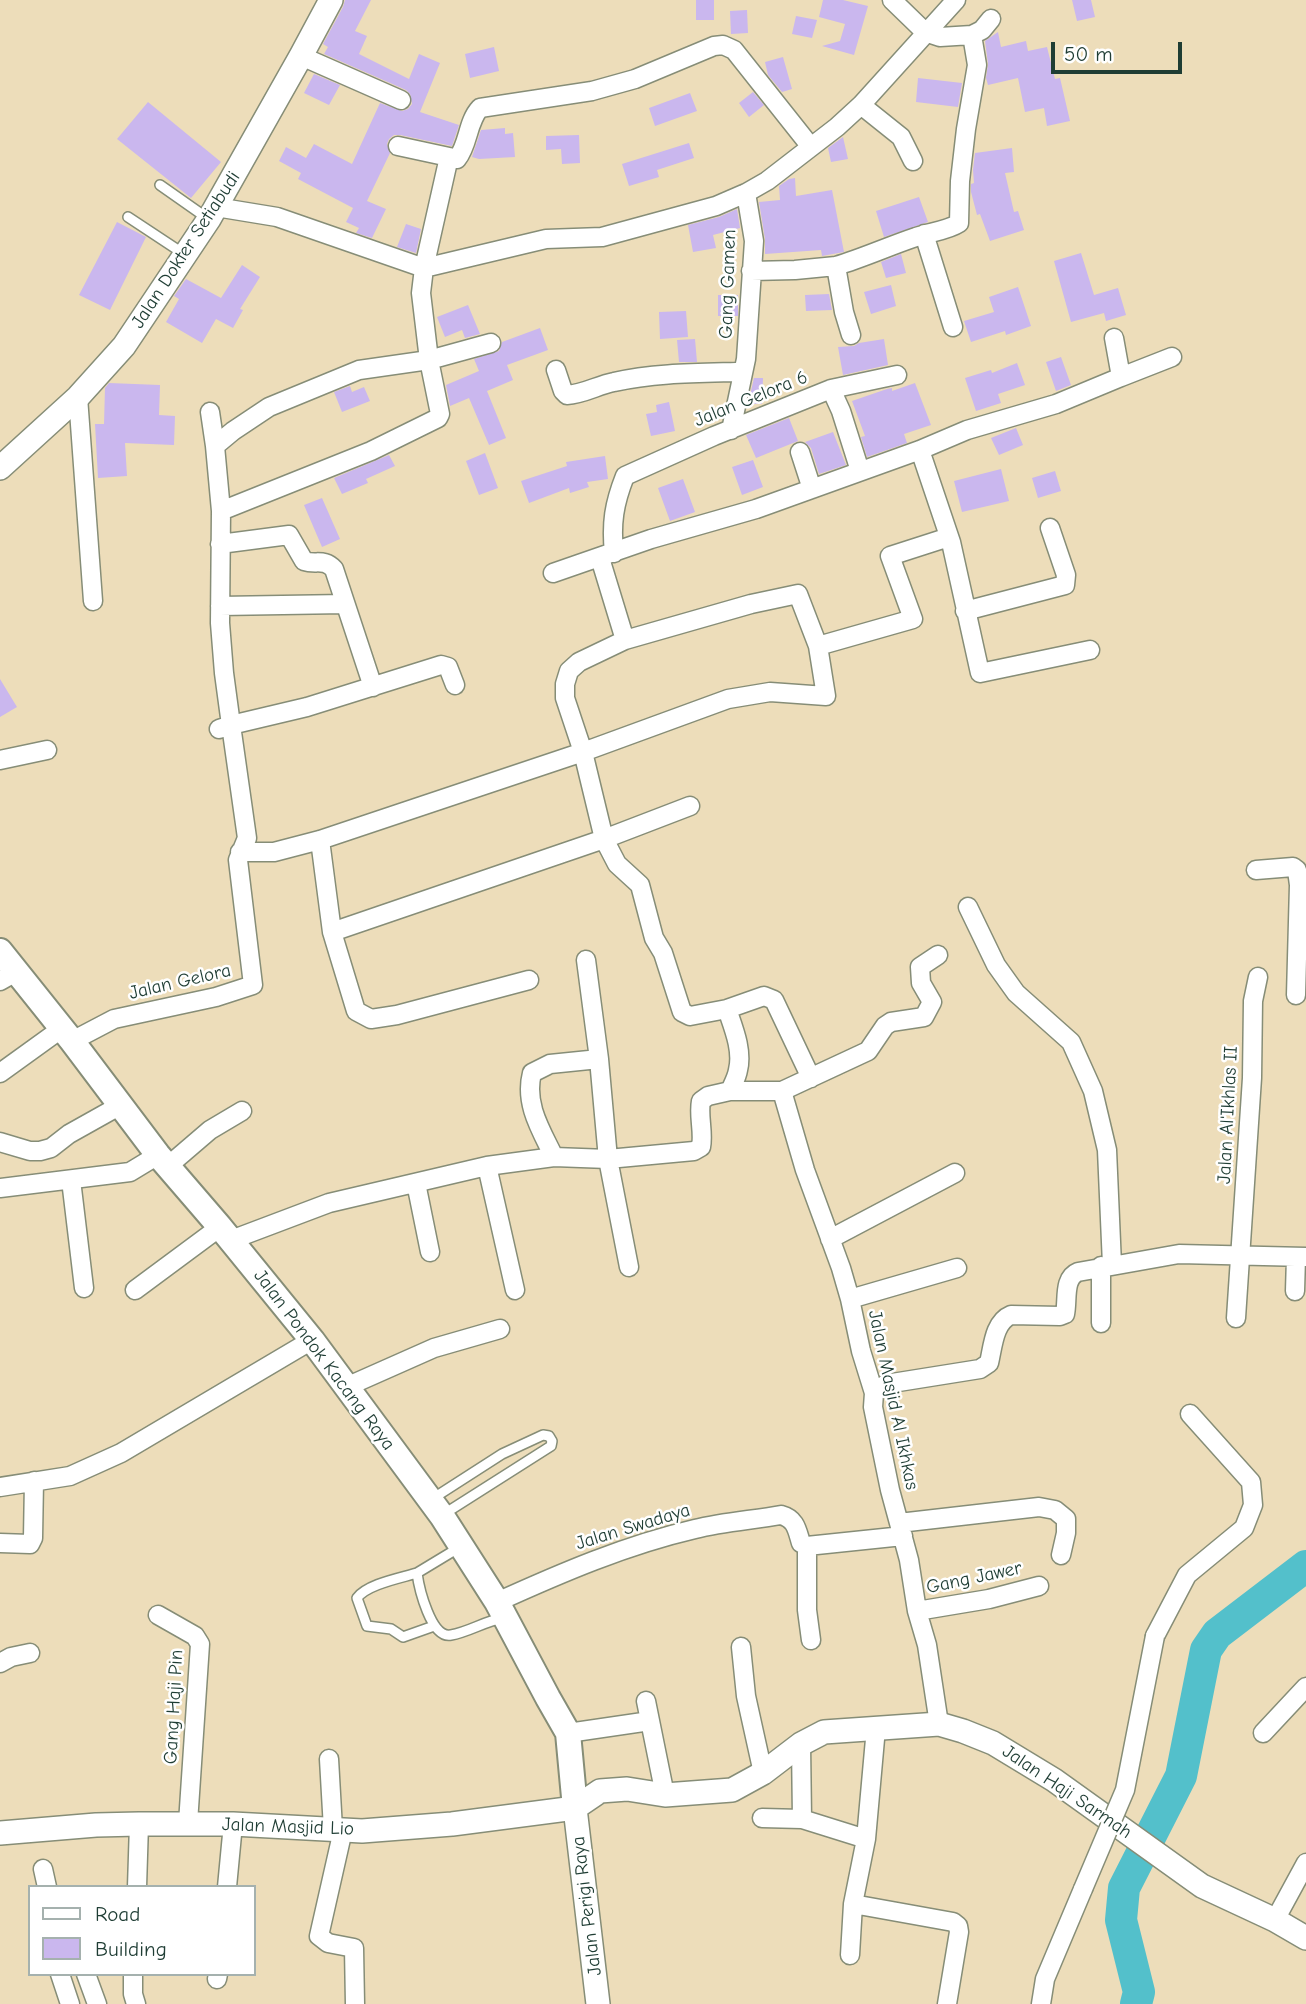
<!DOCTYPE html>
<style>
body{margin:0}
#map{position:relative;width:1306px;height:2004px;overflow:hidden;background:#edddba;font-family:"Comic Neue",sans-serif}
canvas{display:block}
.legend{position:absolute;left:28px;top:1885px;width:228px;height:91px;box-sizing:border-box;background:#fff;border:2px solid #a5b1ae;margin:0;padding:9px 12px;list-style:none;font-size:21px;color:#1f3d34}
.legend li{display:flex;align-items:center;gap:14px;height:35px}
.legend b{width:35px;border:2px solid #a5b1ae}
.scale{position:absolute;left:1051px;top:42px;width:131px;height:32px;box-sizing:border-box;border:4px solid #1f3d34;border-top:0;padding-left:9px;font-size:21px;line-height:24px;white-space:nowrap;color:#1f3d34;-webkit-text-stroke:5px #fff;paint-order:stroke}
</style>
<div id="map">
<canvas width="1306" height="2004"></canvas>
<ul class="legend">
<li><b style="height:9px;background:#fff"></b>Road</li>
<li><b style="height:19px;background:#cab7ee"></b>Building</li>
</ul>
<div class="scale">50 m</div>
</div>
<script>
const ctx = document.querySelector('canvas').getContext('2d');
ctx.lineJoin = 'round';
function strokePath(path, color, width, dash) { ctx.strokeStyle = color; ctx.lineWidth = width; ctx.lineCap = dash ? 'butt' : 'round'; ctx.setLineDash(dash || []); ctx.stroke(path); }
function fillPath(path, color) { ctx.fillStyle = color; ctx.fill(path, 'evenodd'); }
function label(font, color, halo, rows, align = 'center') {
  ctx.font = font + ' "Comic Neue",sans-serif'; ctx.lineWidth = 5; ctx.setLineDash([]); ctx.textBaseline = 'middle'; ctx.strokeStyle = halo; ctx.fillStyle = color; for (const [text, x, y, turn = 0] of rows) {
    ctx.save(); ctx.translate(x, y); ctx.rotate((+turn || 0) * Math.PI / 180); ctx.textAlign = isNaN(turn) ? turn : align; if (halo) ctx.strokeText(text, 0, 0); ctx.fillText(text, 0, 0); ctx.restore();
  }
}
const river = new Path2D(`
 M1136,2004L1139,1992L1121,1920L1124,1888L1181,1776L1206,1650L1217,1634L1306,1566`);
const building = new Path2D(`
 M345,0H371L355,31L367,36L359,54L409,79L419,54L440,63L420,112L459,125L452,146L400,135H394L389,139L387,144L390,153L367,201L386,209L372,238L356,233L359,228L346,222L353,208L298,179L301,173L279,161L286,147L306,158L314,144L352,164L380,103L402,111L408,109L412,104L410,94L406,90L324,54L328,47L323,44L343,7Z
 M696,0H714V20H696Z
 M823,0H843L868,6L854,55L822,46L840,41L845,24L819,17Z
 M1072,0H1091L1095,17L1077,21Z
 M747,10L748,33L731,34L730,11Z
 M796,16L817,20L812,38L792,34Z
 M998,32L1001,47L1026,41L1028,51L1047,47L1055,79L1060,78L1070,121L1047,126L1044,108L1025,112L1018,78L988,85L986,78L988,64L985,41Z
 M494,47L499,71L470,78L465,54Z
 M783,57L792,89L782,92L768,75L765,62Z
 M314,74L340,85L329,105L304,93Z
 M918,78L962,83L958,107L916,102Z
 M753,92L764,105L749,117L739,103Z
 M690,93L697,111L655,126L649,108Z
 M148,102L221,162L191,198L117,139Z
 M505,128V134L513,133L515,157L479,159L472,157L481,130Z
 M579,135L580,163L562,164L561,149L546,150V136Z
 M843,137L848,159L831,162L828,148Z
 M689,143L694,158L657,170L659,177L629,186L622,164Z
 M1012,148L1014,172L1005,173L1014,212L1018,211L1024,230L990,241L980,214L977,215L971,192V184L974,183L973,170L975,153Z
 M795,178L796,196L832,190L844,252L822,256L821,250L765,254V239L759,202L780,200L779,186L789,179Z
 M919,197L928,222L884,237L876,211Z
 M737,209L740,228L713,235L716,248L693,252L688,225L719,217Z
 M117,222L146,237L110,310L79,295Z
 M406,224L421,229L416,253L397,247Z
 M1081,253L1094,295L1118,288L1126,315L1106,321L1104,313L1071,322L1054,261Z
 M901,254L906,273L886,278L881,262Z
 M242,265L260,277L240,309L243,310L233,328L216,319L202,343L166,322L179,299L174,296L186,279L221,298Z
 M891,285L896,306L871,314L864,292Z
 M1018,287L1031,326L1006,335L1005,331L971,342L964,321L994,312L989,297Z
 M829,294L832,310L806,311L805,295Z
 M718,295H738V316H718Z
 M468,305L480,334L465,338L462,330L445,337L437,317Z
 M686,311L688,337L660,339L659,312Z
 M540,328L548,350L507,365L513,380L487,391L506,438L489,445L469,398L450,406L446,385L479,371L474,359L499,351L502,342Z
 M695,339L697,362H679L677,340Z
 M884,339L888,365L843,375L838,347L854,346L859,343Z
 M1061,357L1071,385L1056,391L1046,362Z
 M1017,363L1025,385L998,394L1001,403L976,411L965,378L991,370L992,373Z
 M754,378H763L762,404H748Z
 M109,383L160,385L159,415L175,416L174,445L125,443L127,476L98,478L95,424H104L105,388Z
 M915,383L931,425L904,434L907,443L867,457L861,437L865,436L852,401L887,389L892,388V391Z
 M350,386L352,392L364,387L370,401L342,412L334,392Z
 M669,402L675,431L651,436L646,414L657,412L656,405Z
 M789,418L798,441L756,458L746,435Z
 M1016,428L1023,445L999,455L991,438Z
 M833,432L846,465L819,474L811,448L805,442Z
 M485,453L498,488L479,495L466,461Z
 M389,455L395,466L366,479L368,483L342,494L334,478Z
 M605,456L608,479L587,482L589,487L570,493L569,488L529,503L521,481L567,466L566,462Z
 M753,460L763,487L742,495L732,467Z
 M1001,469L1009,501L962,512L954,481Z
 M1055,471L1061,491L1038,498L1032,478Z
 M683,479L695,512L670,521L658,488Z
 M322,498L340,539L322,547L304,505Z
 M0,679L17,707L0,717Z`);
const service = new Path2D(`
 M160,185L207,218
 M128,217L184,254
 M432,1499L502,1454L543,1435L549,1436L552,1441L551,1446L444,1514
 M460,1547L417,1573C419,1588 431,1639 451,1635C469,1632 485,1621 503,1618
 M417,1573C401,1578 367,1584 357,1598L367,1626L391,1629L403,1637L434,1626`);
const minor = new Path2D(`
 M892,0L925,32L940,37L972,35L982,30L991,19
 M301,56L401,100
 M861,105L901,137L913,161
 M398,146L449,157
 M216,207L277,217L424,268
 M924,234L953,327
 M424,268L546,239L602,237L716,206L746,193L767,181L837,127L861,105L956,0
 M751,271L795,270L836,266
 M851,335L844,312L836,266C863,258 889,246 916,237C929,232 947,231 959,223L960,181L966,129L977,65L972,35
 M556,370L563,391L567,395C584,394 598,385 614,382C653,373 696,373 736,372H739L741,377
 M1121,377L1172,357
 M831,389L841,411L860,471
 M78,397L93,601
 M210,412L215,446L221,511L220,623L224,673L231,725L307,707L441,665L448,667L455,685
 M731,430L746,359L754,241L746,193
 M215,446L233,431L269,407L359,370L429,360L491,343
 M920,450L951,542L980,673L1090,650
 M800,452L812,489
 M221,511L371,451L438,418L440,414L429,360L421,293L424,268L449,157L457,159C469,144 467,122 480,108L592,91L635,79L714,46L723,45L734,50L811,147
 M220,544L289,535L304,561C316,565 324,558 334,569L373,687
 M614,553C611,523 614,504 625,476L714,436L831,389L897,375
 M600,558L625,640
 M553,573L651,539L756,509L920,450L967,430L1056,404L1121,377L1114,338
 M220,606L345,604
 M965,611L1065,585L1066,575L1050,528
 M818,646L913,619L890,556L949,537
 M0,760L47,750
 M320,840L332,932L356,1011L371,1019L397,1015L529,980
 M240,852H274L320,840L583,752L728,699L770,692L826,696L818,646L798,594L751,604L625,640L579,662L569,671L565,684V698L583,752L604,839L617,864L640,885L654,938L663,953L682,1012L690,1016L727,1009L764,996L774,1000L811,1078
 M1256,870L1293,867L1297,870L1299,885L1306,886
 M968,907L996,965L1016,993L1071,1042L1093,1091L1107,1150L1112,1265
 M332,932L604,839L690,806
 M586,960L599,1059L608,1159L629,1267
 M0,981L16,972
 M1296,995L1299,885
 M727,1009C733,1027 743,1050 738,1070C737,1077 733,1084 730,1091
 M72,1041L114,1019L216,997L253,985L238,860L247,838L231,725L219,729
 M0,1073L61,1029
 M782,1091L805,1170L841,1268L850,1299L861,1351L874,1393L873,1407L890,1490L909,1560L917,1611L927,1645L939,1724
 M0,1142L30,1151H40L51,1148L69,1134L119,1106
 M554,1157C541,1130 524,1104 532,1073L550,1064L599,1059
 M168,1166L210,1130L242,1111
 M487,1166L515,1290
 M71,1180L84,1288
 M416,1183L430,1252
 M0,1188L130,1172L158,1155
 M830,1239L955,1173
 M231,1240L329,1203L487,1166L554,1157L608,1159L694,1151L701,1147C704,1132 698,1116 701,1101L708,1096L730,1091H782L868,1051L885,1026L891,1022L924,1017L932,1002L921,983L920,967L938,955
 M1101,1266V1323
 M135,1290L220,1227
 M1295,1291L1296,1257
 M850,1299L957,1268
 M1236,1318L1252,1078L1253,1001L1258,977
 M346,1387L434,1348L500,1329
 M874,1393L886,1384L980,1369L989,1363C993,1346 994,1322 1011,1315L1060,1316L1065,1314C1068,1300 1063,1278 1078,1272L1179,1254L1306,1257
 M0,1487L70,1476L121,1453L312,1340
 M899,1523L1039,1507L1055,1510L1066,1519V1533L1061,1555
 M0,1543L30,1544L33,1538L34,1481
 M807,1546V1610L811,1640
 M497,1602C561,1573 626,1545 695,1529C723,1522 753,1520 781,1515C796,1519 797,1530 801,1543L807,1546L903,1536
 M917,1611L989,1599L1039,1586
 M158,1615L195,1636L200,1644L188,1823
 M1155,1636L1187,1575L1244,1528L1253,1505L1251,1482L1190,1414
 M741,1647L746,1696L763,1773
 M0,1663L11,1657L30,1653
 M646,1701L665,1795
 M568,1733L650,1721
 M1263,1733L1306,1687
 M329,1759L333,1829
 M762,1818L802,1819L801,1744
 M802,1819L866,1839
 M343,1830L319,1936L328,1943L354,1948L355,2004
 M43,1869L47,1887
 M137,1887L139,1824
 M227,1887L233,1824
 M853,1904L953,1922L958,1926L959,1932L947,2004
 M1275,1920L1306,1863
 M850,1955L853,1904L866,1839L876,1728
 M60,1974L70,2004
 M86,1974L97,2004
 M133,1974V1994L136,2004
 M217,1979L218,1974
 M1041,2004L1045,1979L1083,1889`);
const tertiary = new Path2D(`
 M0,468L78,397L124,346L209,219L301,56L331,0
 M575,1808L598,2004
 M0,1833L96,1825L139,1824H233L362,1831L452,1824L575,1808L600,1791L627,1789L665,1795L732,1790L763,1773L801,1744L824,1732L939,1724L963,1731L993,1743L1054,1780L1202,1886L1275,1920L1306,1938`);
const secondary = new Path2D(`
 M0,951L72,1041L158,1155L220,1227L312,1340L442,1516L497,1602L548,1698L568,1733L575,1808`);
const minorBridge = new Path2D(`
 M1083,1889L1125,1790L1155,1636`);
const streetNames = [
 ["Jalan Dokter Setiabudi",186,250,-57],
 ["Gang Gamen",728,284,-88],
 ["Jalan Gelora 6",751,399,-22],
 ["Jalan Gelora",180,982,-13],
 ["Jalan Al'Ikhlas II",1228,1115,-87],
 ["Jalan Pondok Kacang Raya",324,1360,53],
 ["Jalan Masjid Al Ikhkas",893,1400,78],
 ["Jalan Swadaya",633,1527,-17],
 ["Gang Jawer",974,1578,-12],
 ["Gang Haji Pin",174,1707,-87],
 ["Jalan Haji Sarmah",1067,1792,34],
 ["Jalan Masjid Lio",288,1827,2],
 ["Jalan Perigi Raya",587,1906,-97]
];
strokePath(river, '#53c0cb', 32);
fillPath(building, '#cab7ee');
strokePath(service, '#868d77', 12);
strokePath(minor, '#868d77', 21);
strokePath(tertiary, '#868d77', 26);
strokePath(secondary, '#868d77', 28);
strokePath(service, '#fff', 9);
strokePath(minor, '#fff', 18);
strokePath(tertiary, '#fff', 23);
strokePath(secondary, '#fff', 24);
strokePath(minorBridge, '#868d77', 21, []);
strokePath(minorBridge, '#fff', 18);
label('19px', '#1f3d34', '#fff', streetNames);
</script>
